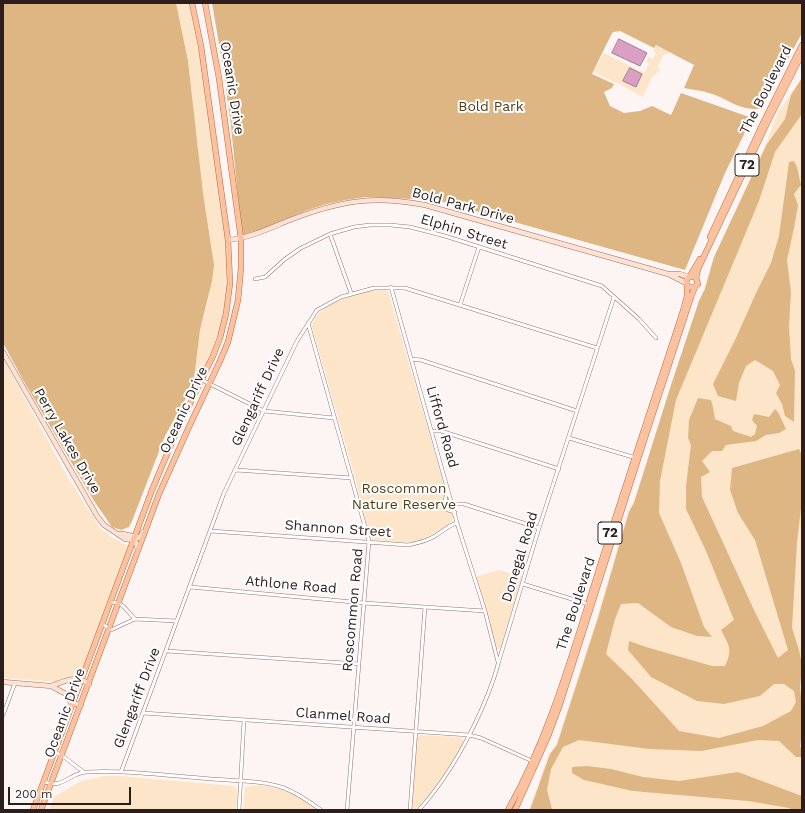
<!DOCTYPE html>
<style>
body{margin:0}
#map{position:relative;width:805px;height:813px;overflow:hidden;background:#fdf5f4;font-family:"Work Sans",sans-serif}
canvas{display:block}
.frame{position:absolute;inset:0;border:4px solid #2b1e1c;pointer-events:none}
.scale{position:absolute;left:8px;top:787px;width:123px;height:18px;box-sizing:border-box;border:2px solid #2b1e1c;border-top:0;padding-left:5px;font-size:12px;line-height:14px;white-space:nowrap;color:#2b1e1c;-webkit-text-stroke:3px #fff;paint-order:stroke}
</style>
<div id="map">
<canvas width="805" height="813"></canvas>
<div class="frame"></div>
<div class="scale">200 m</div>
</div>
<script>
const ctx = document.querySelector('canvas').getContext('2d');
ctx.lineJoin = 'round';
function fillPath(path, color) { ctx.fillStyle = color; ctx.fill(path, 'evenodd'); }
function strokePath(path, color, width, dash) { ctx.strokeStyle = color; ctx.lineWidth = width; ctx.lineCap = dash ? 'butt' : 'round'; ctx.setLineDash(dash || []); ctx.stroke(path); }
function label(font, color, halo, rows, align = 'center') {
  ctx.font = font + ' "Work Sans",sans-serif'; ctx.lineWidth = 4; ctx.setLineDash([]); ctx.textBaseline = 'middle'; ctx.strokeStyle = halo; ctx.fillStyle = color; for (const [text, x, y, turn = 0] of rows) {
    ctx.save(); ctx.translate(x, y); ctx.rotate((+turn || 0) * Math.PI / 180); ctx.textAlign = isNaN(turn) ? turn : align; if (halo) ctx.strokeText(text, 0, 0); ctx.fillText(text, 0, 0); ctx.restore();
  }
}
const green = new Path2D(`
 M176,3H189C202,54 207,107 215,158C221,204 232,253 226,299C222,332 208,361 195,390L191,389L195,371L200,330L209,298L212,251L203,193L188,61Z
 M656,45L669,51L667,55L664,54L657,67L661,69L655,75H653L643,97L621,85L623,82L620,85L594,72L604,53L644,73L649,64L646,62L649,57L653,59L656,53L653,51Z
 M802,77V810H529L549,754L556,745L597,618L628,512L633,503L699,300L704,289L714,257L766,143L778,113Z
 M380,289L388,291L453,515C453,523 447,525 441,529C414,547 405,542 374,540L370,537L354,474L312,327C314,304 361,291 380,289Z
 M3,358L67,476L100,528L111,537L129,546L81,675L80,676L72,677L57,682L3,678Z
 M499,570L523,577L502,646L500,649L496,648L475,577Z
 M420,735L460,737L463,739L464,742C457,754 426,807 414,810L412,807L417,738Z
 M104,776H120L234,786L238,791L236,810H49L54,797L79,782Z
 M259,785L282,790L300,798L318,810H243L245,787Z`);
const forest = new Path2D(`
 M3,3H176L188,61L203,193L214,265L212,281L200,330L195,371L191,389L165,436L132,521L129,527L121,530L112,527L94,501L23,380L3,343Z
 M212,3H802V33L764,104L763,108C742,112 733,102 715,95C705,91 694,90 684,88L694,65L656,45L654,48L620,31L613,32L611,35L592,74L614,84L612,88L604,92L610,106L624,113L640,111L652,106L671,115L681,93L752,118L725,173L685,270L436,200L365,197L346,200L327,204L308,210L242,237L231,126L223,67Z
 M802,78V114L775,152L759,201L676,400L660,481L659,513L681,563L704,627L712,637L697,636L671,627L638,603L621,604L615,619L606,654L633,680L679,731L719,738L763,726L791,711L796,702L794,691L784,684H774L760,696L724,704L697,701L651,677L628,650L629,641L646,647L712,666H725C733,650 729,645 721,630L734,620L706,551L686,509V486L691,445L688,438L689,420L698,398L711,400L713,407L715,419L731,426L733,431L751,437L755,434L757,426L752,420L754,414L769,417L775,409L778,412L786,429L779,433L766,435L756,441L726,445L722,451H712L702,461L710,472L701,477L702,497L754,610L778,658L788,650L755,540L738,513L730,490L732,468L799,449L802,455V500L797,542L792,628L799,650L802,665L800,687L802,708V730L800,747L802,748V757H796L779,741L758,740L701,751L649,749L579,740L563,747L551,769L547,790L552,809L554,810H530L550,754L557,745L598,618L629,512L634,503L671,385L699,301L705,289L714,257L767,144L785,119L791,95Z
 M794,161L797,167L801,185L794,194L798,205L794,228L787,260L791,292L789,326L791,359L795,371L794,422L785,416L782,404L776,393L780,385L773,371L755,360L746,366L739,383L736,401L718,396L713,384L736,338L756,293L771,263L779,236L789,162Z
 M587,766L611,769L643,777L679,781L738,772L802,796V810H792L789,808L748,801L633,791L584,780L572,773V767Z`);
const water = new Path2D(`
 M619,39L647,53L640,66L612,53Z
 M630,68L642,74L636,87L623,81Z`);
const street = new Path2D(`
 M330,234L351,293
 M255,279L265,277L285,259L301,248L330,234L354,227L370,225H390L410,227L445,236L602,286L639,319L656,338
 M391,287L457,523L485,611L498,662
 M460,305L479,247
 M308,323L369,541L347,810
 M411,359L421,360L577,411
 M202,380L264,411L334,418
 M431,431H441L559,469
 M569,438L636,458
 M236,470L352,478
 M448,489C446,496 443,504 448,510L455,512
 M453,504H464L539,528
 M211,531L408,545C418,543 427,541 435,536C443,531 449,525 457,523
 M523,584L588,604
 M190,587L364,603L485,611
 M110,603C123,600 127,612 135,619
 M103,624L111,630L135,619L177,621
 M167,651L359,664
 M143,713L469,735L481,738L532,761
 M3,715L15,683
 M55,752C67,757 74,766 84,772
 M121,772L224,493L297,341L317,310L341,297L374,288H405L597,348
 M44,782C65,789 68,773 87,772C128,770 170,776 212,779C235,781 262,780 284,788C297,793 310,802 321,810
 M239,810L244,720
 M410,810L425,607
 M419,810C445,781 464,748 480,713C487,697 494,681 498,664L539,528L614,297`);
const secondary = new Path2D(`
 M228,240C250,238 270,228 290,220C339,201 373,195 425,205L668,274L686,283
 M670,274H680L689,277
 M3,352L97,516L104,525L125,539L134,540L141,536L143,532
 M120,534H123L132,536L136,543L138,550
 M3,682L51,686L66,694L71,703L81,705
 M51,686C63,682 77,674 89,684`);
const primary = new Path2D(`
 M710,237L764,121L802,45
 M690,276L700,259
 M696,278L693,276L689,277L686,281L687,286L693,288L698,284L696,278L698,269L767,123L802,54
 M33,810L152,490L175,435L213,356L220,338L226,314L230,283L228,240L201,46L192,3
 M41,810L159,494L188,429L220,361L228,342L238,300L241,268V239L219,78L205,3
 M508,810C549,737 571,658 596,579C624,489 654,400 683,311L687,296V286
 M515,810L549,734L560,704L638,459L691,297L695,287`);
const shields = [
 [747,165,24],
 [610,533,24]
];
const shieldNames = [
 ["72",747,165],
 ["72",610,533]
];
const streetNames = [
 ["Oceanic Drive",232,88,81],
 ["The Boulevard",766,90,-63],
 ["Bold Park Drive",463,206,15],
 ["Elphin Street",464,232,17],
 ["Glengariff Drive",258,397,-65],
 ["Oceanic Drive",184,410,-65],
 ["Lifford Road",442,427,74],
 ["Perry Lakes Drive",67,441,60],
 ["Shannon Street",338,529,4],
 ["Donegal Road",520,557,-73],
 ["Athlone Road",291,585,5],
 ["The Boulevard",576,604,-72],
 ["Roscommon Road",353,610,-85],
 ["Glengariff Drive",137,698,-69],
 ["Oceanic Drive",65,713,-70],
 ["Clanmel Road",343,716,4]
];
const parkNames = [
 ["Bold Park",491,107],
 ["Roscommon",404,489],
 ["Nature Reserve",404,505]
];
fillPath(green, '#fce5c9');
fillPath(forest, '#deb684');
fillPath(water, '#d9a0c3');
strokePath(water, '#a57991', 1);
strokePath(street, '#94736f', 4);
strokePath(secondary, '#94736f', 5.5);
strokePath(primary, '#b26f49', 6);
strokePath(street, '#fff', 3);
strokePath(secondary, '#fee1d0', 4.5);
strokePath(primary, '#fcc2a0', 5);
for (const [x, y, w] of shields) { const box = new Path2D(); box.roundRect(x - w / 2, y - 11, w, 22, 3); ctx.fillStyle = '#fff'; ctx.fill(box); strokePath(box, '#2b1e1c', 1); }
label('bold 13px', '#2b1e1c', null, shieldNames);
label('14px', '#2b1e1c', '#fff', streetNames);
label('14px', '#563b14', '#fff', parkNames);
</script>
